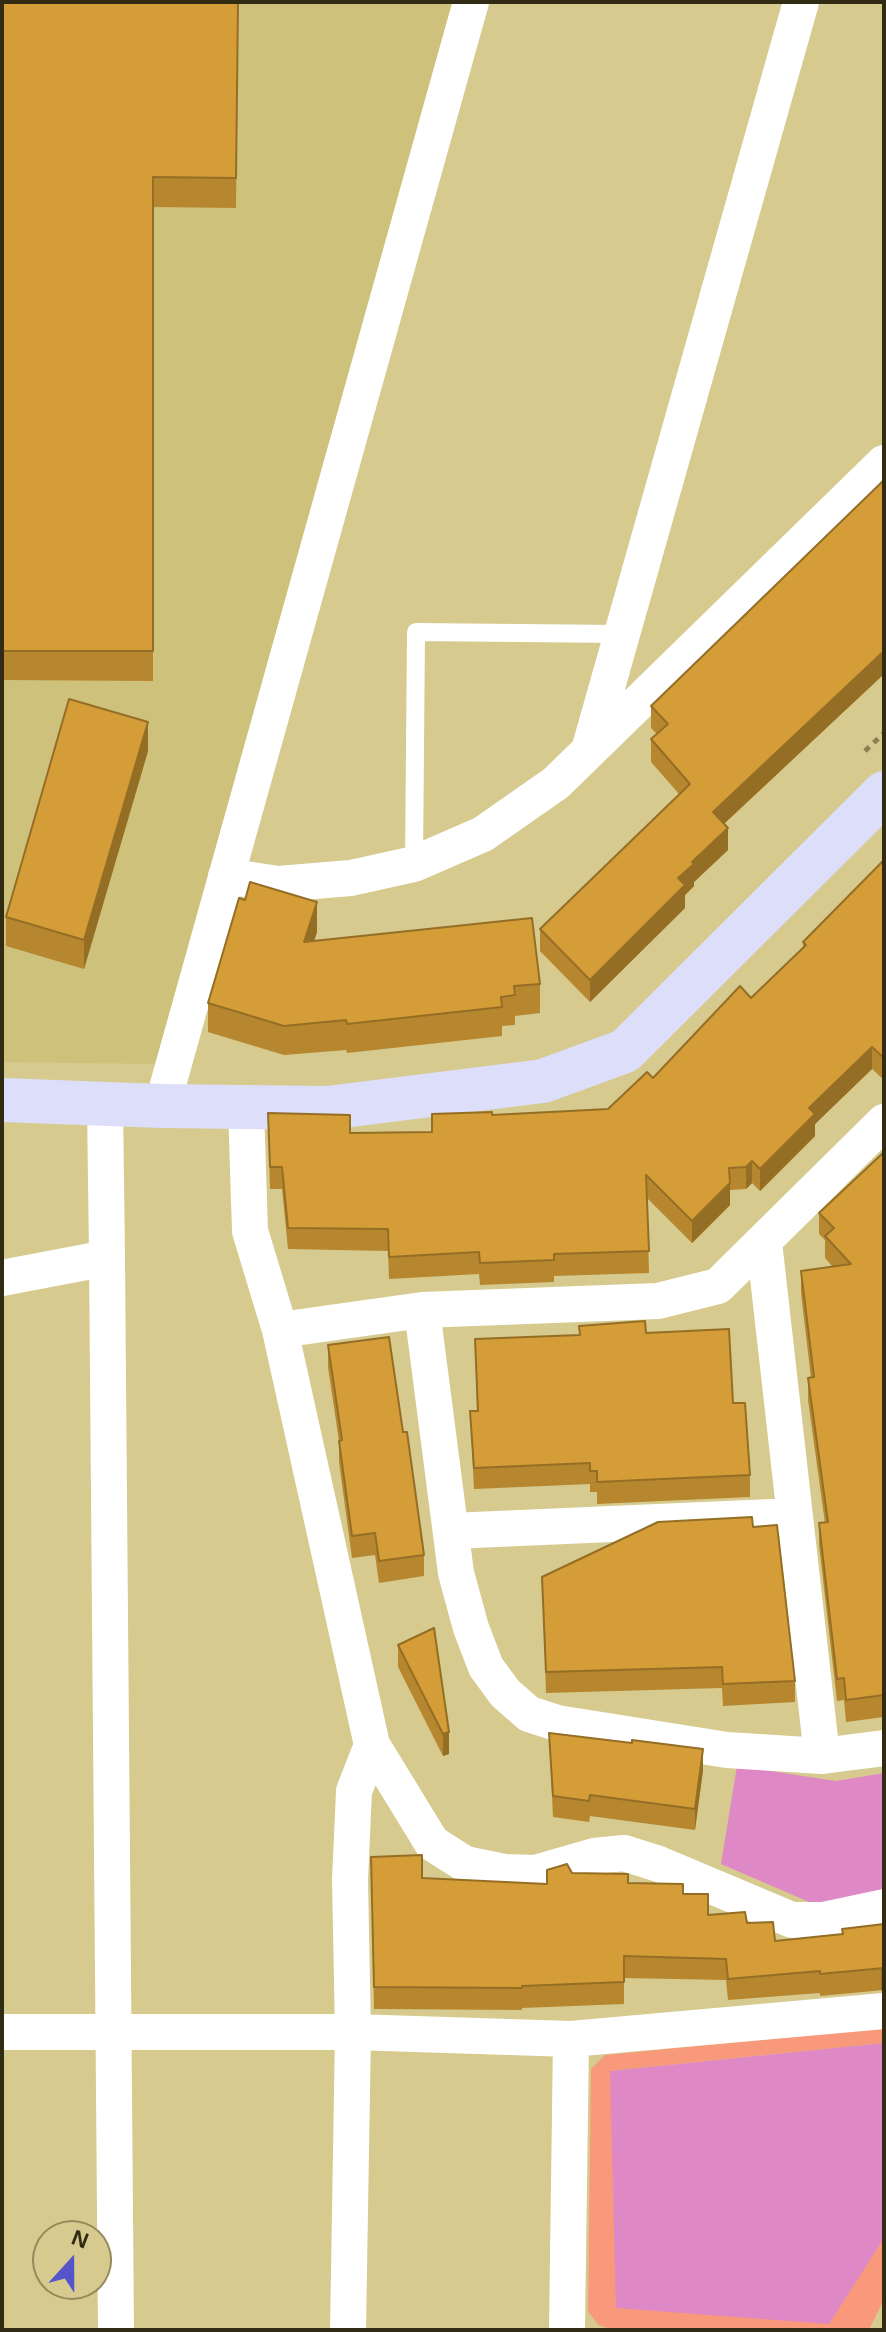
<!DOCTYPE html>
<style>
body{margin:0}
#map{position:relative;width:886px;height:2332px;overflow:hidden;background:#d6ca8e;font-family:Arial,sans-serif}
canvas{display:block}
.frame{position:absolute;inset:0;border:4px solid #302b12;pointer-events:none}
.north{position:absolute;left:32px;top:2220px;width:80px;height:80px;box-sizing:border-box;background:#d6ca8e;border:2px solid #948a5c;border-radius:50%;rotate:21deg;font-size:22px;font-weight:700;line-height:32px;text-align:center;color:#302b12}
.north::after{content:'';display:block;margin:auto;width:28px;height:36px;background:#5454cb;clip-path:polygon(50% 0,100% 100%,50% 72%,0 100%)}
</style>
<div id="map">
<canvas width="886" height="2332"></canvas>
<div class="frame"></div>
<div class="north">N</div>
</div>
<script>
const ctx = document.querySelector('canvas').getContext('2d');
ctx.lineJoin = 'round';
function fillPath(path, color) { ctx.fillStyle = color; ctx.fill(path, 'evenodd'); }
function strokePath(path, color, width, dash) { ctx.strokeStyle = color; ctx.lineWidth = width; ctx.lineCap = dash ? 'butt' : 'round'; ctx.setLineDash(dash || []); ctx.stroke(path); }
const built = new Path2D(`
 M2,2H455L157,1064L2,1062Z`);
const green = new Path2D(`
 M884,2028V2043L610,2071L876,2247L884,2238V2299L869,2330H614L598,2325L588,2311L591,2069L605,2055Z`);
const water = new Path2D(`
 M737,1766L836,1781L884,1773V1890L814,1904L721,1864Z
 M884,2043V2238L829,2324L616,2308L610,2071Z`);
const path = new Path2D(`
 M865,751L884,733`);
const lane = new Path2D(`
 M414,864L416,632L622,634`);
const street = new Path2D(`
 M590,747L801,2
 M226,876L278,884L351,878L414,864L483,834L556,783L884,463
 M162,1106L471,2
 M246,1108L250,1231L280,1330L372,1745L354,1791L350,1880L353,2032L348,2330
 M764,1242L822,1756
 M107,1258L116,2330
 M2,1278L107,1258L105,1103
 M422,1310L456,1573L471,1628L486,1667L505,1693L529,1714L557,1723L727,1750L822,1756L884,1748
 M280,1330L422,1310L658,1301L718,1286L884,1122
 M451,1531L795,1516
 M372,1745L432,1843L465,1864L504,1872L535,1873L594,1856L624,1853L659,1864L792,1920H823L884,1907
 M2,2032H353L571,2039L884,2011
 M567,2329L571,2039`);
const secondary = new Path2D(`
 M2,1100L162,1106L327,1108L543,1081L625,1051L884,793`);
const wall = new Path2D(`
 M2,2H238L236,208L153,207V681L2,680Z
 M884,480V674L724,824L728,850L694,882V886L685,895V908L590,1002L540,951V929L679,794L651,762V739L657,734L651,728V706Z
 M148,751L84,969L6,946V917Z
 M884,860V1080L872,1069L815,1124V1136L760,1191L752,1183L746,1189L730,1190V1205L692,1243L647,1198L649,1273L554,1276V1282L480,1285L479,1274L389,1279L388,1251L288,1249L282,1189H270L268,1113L350,1133L432,1132L492,1115L608,1109L653,1078L751,998L803,948V942Z
 M317,932L314,941L540,984V1013L515,1016V1025L502,1026V1036L347,1053L346,1050L284,1055L208,1032V1003Z
 M884,1147V1717L846,1722L844,1700L837,1701L819,1545V1523H825L808,1400V1378H811L801,1293V1271L833,1267L825,1258V1240L819,1234V1213L882,1154V1149Z
 M646,1333L733,1403L750,1475V1497L597,1504V1492H590V1484L474,1489L470,1411H477L475,1339Z
 M328,1345L403,1432L424,1555V1576L379,1583L375,1555L352,1558L339,1462V1441L328,1367Z
 M753,1527L795,1681V1702L723,1706L722,1688L546,1693L542,1577Z
 M434,1628L449,1754L443,1756L398,1667V1645Z
 M549,1733L703,1770L695,1830L590,1816L589,1822L553,1817Z
 M371,1857L422,1878L547,1884L572,1873L683,1894L708,1915L747,1923L775,1941L842,1935L884,1924V1990L820,1996V1993L728,2000L726,1980L624,1978V2004L522,2008V2010L374,2009Z`);
const shadedWall = new Path2D(`
 M884,651V674L713,834V812Z
 M148,722V751L84,969V940Z
 M728,828V850L694,882V886L685,895V908L590,1002V980L692,862Z
 M317,902V932L304,972V942Z
 M872,1047V1069L815,1124V1136L760,1191V1169L809,1108Z
 M752,1161V1183L746,1189V1167Z
 M730,1183V1205L692,1243V1221Z
 M449,1732V1754L443,1756V1734Z
 M703,1749V1770L695,1830V1809Z
 M881,1968H884V1990H881Z`);
const building = new Path2D(`
 M2,2H238L236,178L153,177V651H2Z
 M884,480V651L713,812L728,828L692,862L694,864L678,878L685,885L590,980L540,929L690,784L651,739L668,724L651,706Z
 M69,699L148,722L84,940L6,917Z
 M884,860V1058L872,1047L809,1108L815,1114L760,1169L752,1161L746,1167L729,1168L730,1183L692,1221L646,1175L649,1251L554,1254V1260L480,1263L479,1252L389,1257L388,1229L288,1228L282,1167H270L268,1113L350,1115V1133L432,1132V1114L492,1112V1115L608,1109L647,1072L653,1078L740,986L751,998L806,945L803,942Z
 M250,882L317,902L304,942L532,918L540,984L514,986L515,995L501,997L502,1007L347,1024L346,1020L284,1026L208,1003L239,898L245,900Z
 M884,1152V1695L846,1700L844,1678L837,1679L819,1523L828,1522L808,1378L814,1377L801,1271L851,1264L825,1236L834,1228L819,1213Z
 M645,1321L646,1333L729,1329L733,1403H745L750,1475L597,1482V1471H590V1463L474,1468L470,1411H478L475,1339L580,1335L579,1326Z
 M389,1337L403,1432H407L424,1555L379,1561L375,1533L352,1536L339,1441L342,1440L328,1345Z
 M752,1517L753,1527L777,1525L795,1681L723,1684L722,1667L546,1672L542,1577L658,1522Z
 M434,1628L449,1732L443,1734L398,1645Z
 M549,1733L632,1743V1740L703,1749L695,1809L590,1795L589,1801L553,1796Z
 M422,1855V1878L547,1884V1870L567,1864L572,1873L628,1874V1883L683,1884V1894H708V1915L745,1912L747,1923L773,1922L775,1941L843,1934L842,1929L884,1924V1968L820,1974V1971L728,1979L726,1959L624,1956V1982L522,1986V1988L374,1987L371,1857Z`);
fillPath(built, '#cec17c');
fillPath(green, '#f9997b');
fillPath(water, '#df88c6');
strokePath(path, '#898055', 5, [6, 6]);
strokePath(lane, '#fff', 18);
strokePath(street, '#fff', 36);
strokePath(secondary, '#dcdefa', 44);
fillPath(wall, '#b7872f');
fillPath(shadedWall, '#956e26');
fillPath(building, '#d59d37');
strokePath(building, '#956e26', 2);
</script>
